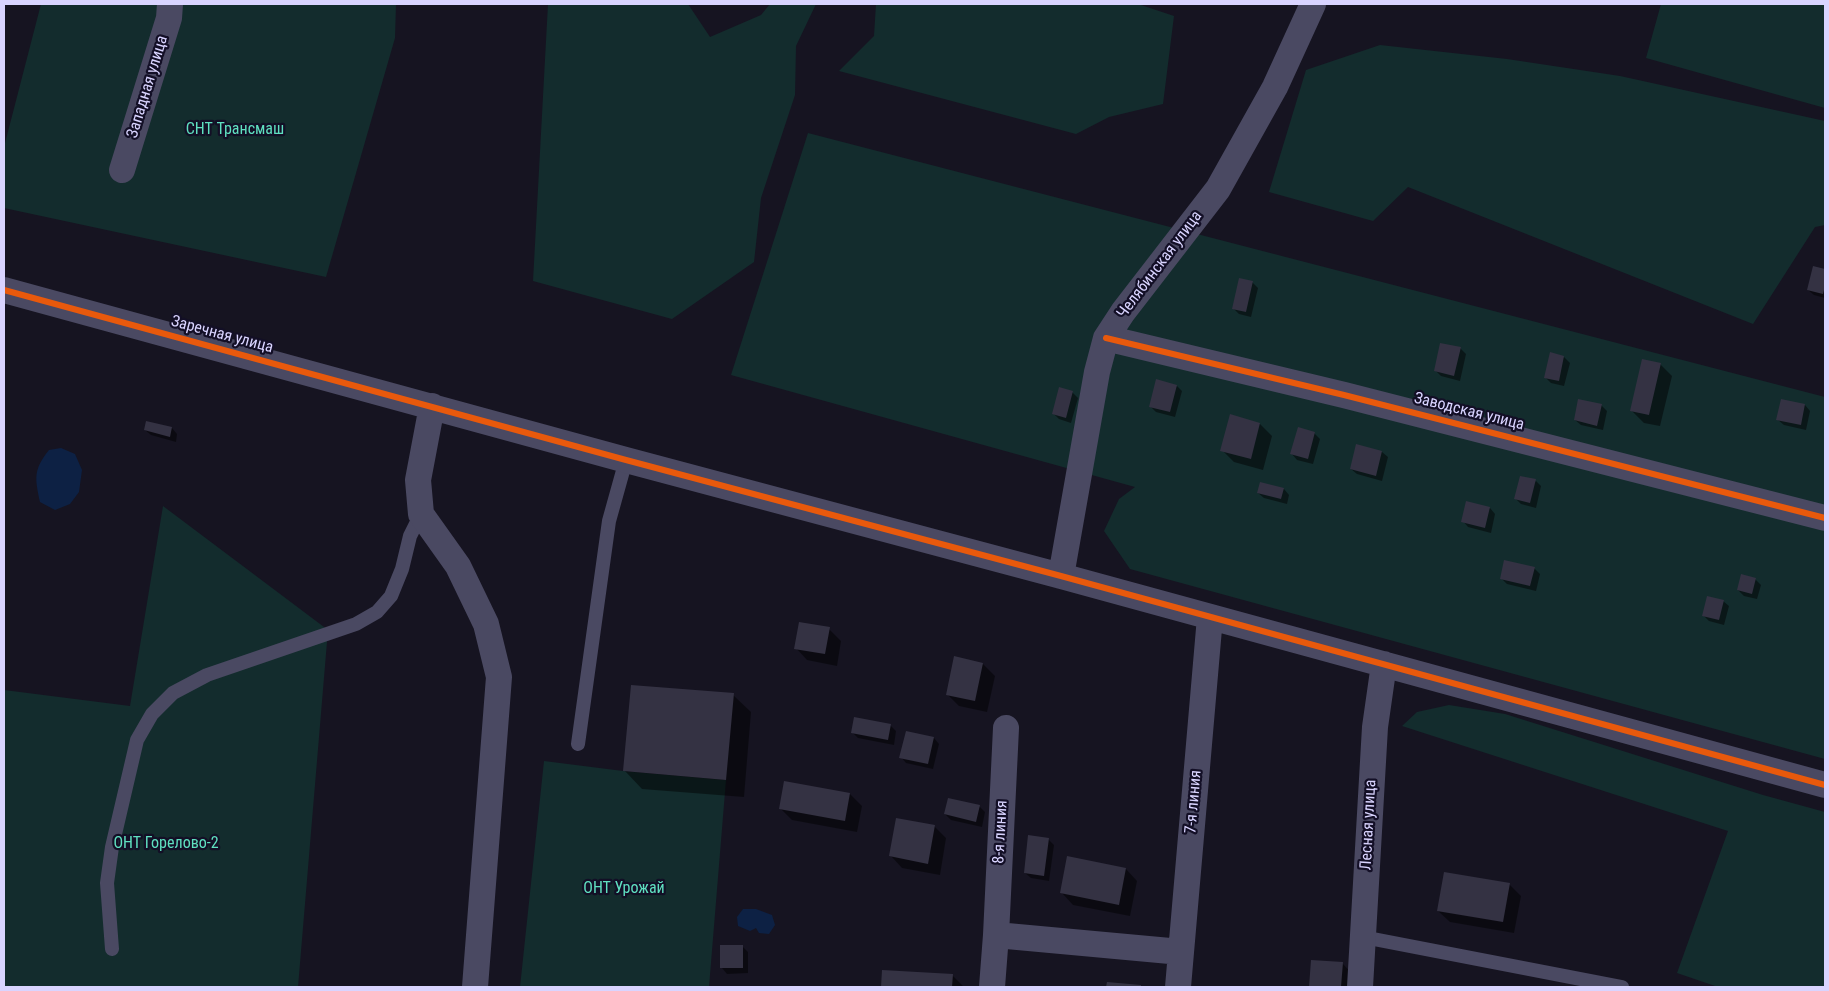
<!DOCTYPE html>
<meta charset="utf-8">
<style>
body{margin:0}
#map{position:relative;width:1829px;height:991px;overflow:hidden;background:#161421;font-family:"Roboto Condensed",sans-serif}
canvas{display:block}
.frame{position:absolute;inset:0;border:5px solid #d9d4ff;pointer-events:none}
</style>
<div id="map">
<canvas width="1829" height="991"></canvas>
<div class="frame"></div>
</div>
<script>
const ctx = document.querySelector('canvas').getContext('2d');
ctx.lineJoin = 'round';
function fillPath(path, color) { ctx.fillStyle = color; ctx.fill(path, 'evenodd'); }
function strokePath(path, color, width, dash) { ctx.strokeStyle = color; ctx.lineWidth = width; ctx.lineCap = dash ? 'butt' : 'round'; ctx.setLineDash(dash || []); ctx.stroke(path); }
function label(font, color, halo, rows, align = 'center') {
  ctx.font = font + ' "Roboto Condensed",sans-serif'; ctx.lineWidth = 4.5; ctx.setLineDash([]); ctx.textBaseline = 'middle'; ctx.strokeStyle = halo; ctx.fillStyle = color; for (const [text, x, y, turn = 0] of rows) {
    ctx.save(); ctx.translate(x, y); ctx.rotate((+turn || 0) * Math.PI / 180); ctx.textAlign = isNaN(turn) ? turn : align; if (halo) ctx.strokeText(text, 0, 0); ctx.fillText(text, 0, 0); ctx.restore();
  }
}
const green = new Path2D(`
 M41,4H396L395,38L326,277L4,208V147Z
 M548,4H688L710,37L761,15L770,4H816L796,46L795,95L761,198L754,262L672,319L533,281Z
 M876,4H1138L1174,16L1163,104L1109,117L1076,134L839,71L874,36Z
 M1661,4H1825V108L1646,58Z
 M1380,45L1507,59L1620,76L1825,121V225L1815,227L1753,324L1408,187L1373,221L1269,192L1306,70Z
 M808,133L1825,397V759L1130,569L1104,531L1119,499L1135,487L731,375Z
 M163,506L328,630L298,987H4V690L130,706Z
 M1449,705L1505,714L1763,795L1825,812V987H1718L1677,973L1728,831L1402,726L1417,712Z
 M544,761L623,771L726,780L709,987H520Z`);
const water = new Path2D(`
 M61,448L75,454L82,470L79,492L70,504L55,510L40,502C35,478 33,470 49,450Z
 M743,909H756L772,915L775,925L769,934L759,933L756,928L750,931L738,926L737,917Z`);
const shadow = new Path2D(`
 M1814,268L1825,271V298L1814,295L1808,290Z
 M1252,282L1258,288L1251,317L1239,314L1233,308Z
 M1460,348L1466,354L1460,381L1441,376L1435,370Z
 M1564,357L1570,363L1564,386L1551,383L1545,377Z
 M1660,364L1672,376L1660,426L1644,423L1632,411Z
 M1177,386L1182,391L1175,417L1156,412L1150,406Z
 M1072,392L1078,398L1071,423L1059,419L1053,413Z
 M1601,405L1607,411L1603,430L1581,425L1575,420Z
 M1805,405L1810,411L1806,430L1784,425L1778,420Z
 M1231,416L1260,424L1272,436L1263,470L1234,462L1222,450Z
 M172,428L177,434L176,442L151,435L145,430Z
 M1314,433L1320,439L1313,464L1297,460L1292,454Z
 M1357,446L1382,452L1388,457L1382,481L1357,474L1351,469Z
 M1536,481L1541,486L1536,508L1521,504L1515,498Z
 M1261,483L1284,489L1289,495L1287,504L1264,498L1258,493Z
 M1490,508L1495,514L1491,533L1468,527L1463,521Z
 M1534,568L1540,574L1536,591L1507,584L1501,578Z
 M1755,579L1761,585L1757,599L1744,596L1738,590Z
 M1723,601L1729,606L1724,625L1709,621L1704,616Z
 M829,629L841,641L837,666L807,660L796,648Z
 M983,664L995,676L987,712L959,706L947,694Z
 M733,695L751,712L744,797L642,789L625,771Z
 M890,725L896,731L894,745L858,738L852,732Z
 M934,738L939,744L933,769L906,763L901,757Z
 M850,794L862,806L857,832L792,820L780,808Z
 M980,807L985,812L982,827L951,820L945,814Z
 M934,826L946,838L940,875L902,868L891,856Z
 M1048,839L1054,845L1049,881L1031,878L1025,873Z
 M1126,869L1137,881L1130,916L1073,905L1062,893Z
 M1509,884L1521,896L1514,933L1450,922L1438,911Z
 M742,946L748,952V973L727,974L722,968Z
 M1312,961L1343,964L1354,976V987H1310Z
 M883,971L952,975L964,987H882Z`);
const building = new Path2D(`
 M1813,266L1825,269V286L1823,294L1807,290Z
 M1239,278L1253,281L1246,312L1232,309Z
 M1440,343L1461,347L1454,376L1434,371Z
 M1550,352L1564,356L1559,381L1544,378Z
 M1642,359L1661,363L1649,415L1630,411Z
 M1156,379L1177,385L1170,412L1149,407Z
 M1059,387L1073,391L1066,418L1052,414Z
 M1578,399L1602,404L1597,426L1574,420Z
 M1781,399L1805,404L1801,425L1776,420Z
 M1230,414L1260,423L1251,459L1220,451Z
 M146,421L172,427L170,437L144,430Z
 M1298,427L1315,432L1308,459L1290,454Z
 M1356,444L1382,451L1376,476L1350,469Z
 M1520,476L1536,479L1530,503L1514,499Z
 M1260,482L1284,488L1281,499L1257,493Z
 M1466,501L1490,507L1485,528L1461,522Z
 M1504,560L1535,567L1530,586L1500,579Z
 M1741,574L1756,578L1752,594L1737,590Z
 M1707,596L1724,600L1719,620L1702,616Z
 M799,622L830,627L825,654L794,649Z
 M954,656L983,663L975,701L946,695Z
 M631,685L734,693L726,780L623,771Z
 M854,717L891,724L888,740L851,733Z
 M906,731L934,737L928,764L899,758Z
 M784,781L850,793L845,821L779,809Z
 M948,798L980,805L976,822L944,814Z
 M896,818L935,825L928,864L889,856Z
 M1028,835L1049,838L1044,876L1024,873Z
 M1067,856L1126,868L1119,905L1060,893Z
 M1444,872L1510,883L1503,922L1437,911Z
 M720,945H743V968H720Z
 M1311,960L1343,962L1341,987H1309Z
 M882,970L953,974L952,987H881Z
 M1107,982L1141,985V987H1106Z`);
const lane = new Path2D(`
 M578,744L609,521L626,460
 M1363,937L1622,987
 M112,949L107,883L112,847L137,740L152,714L173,693L207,675L356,624L377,612L391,596L402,569L410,536L421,514`);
const street = new Path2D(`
 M122,170L169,18L170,4
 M4,290L626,460L1061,576L1825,785
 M1106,338L1344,395L1825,518
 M432,406L418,480L421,514L458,566L486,624L499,677L475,987
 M1061,576L1097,372L1106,338L1123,312L1218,189L1275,87L1313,4
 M996,935L1006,728
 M992,987L996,935L1181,952
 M1178,987L1210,617
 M1360,987L1375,727L1384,664`);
const cycleway = new Path2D(`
 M4,290L626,460L1061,576L1825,785
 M1106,338L1344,395L1825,518`);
const streetNames = [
 ["Западная улица",148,87,-73],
 ["Челябинская улица",1160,265,-53],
 ["Заречная улица",222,335,15],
 ["Заводская улица",1469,412,14],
 ["7-я линия",1194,802,-85],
 ["Лесная улица",1369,825,-87],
 ["8-я линия",1001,832,-87]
];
const parkNames = [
 ["СНТ Трансмаш",235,130],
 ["ОНТ Горелово-2",166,844],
 ["ОНТ Урожай",624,889]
];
fillPath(green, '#132c2d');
fillPath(water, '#0d2144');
fillPath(shadow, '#0007');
fillPath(building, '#343243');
strokePath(lane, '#4a4962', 14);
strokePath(street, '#4a4962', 26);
strokePath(cycleway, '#e8590c', 6);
label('16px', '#d9d4ff', '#130f26', streetNames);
label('16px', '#5fe0c0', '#130f26', parkNames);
</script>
